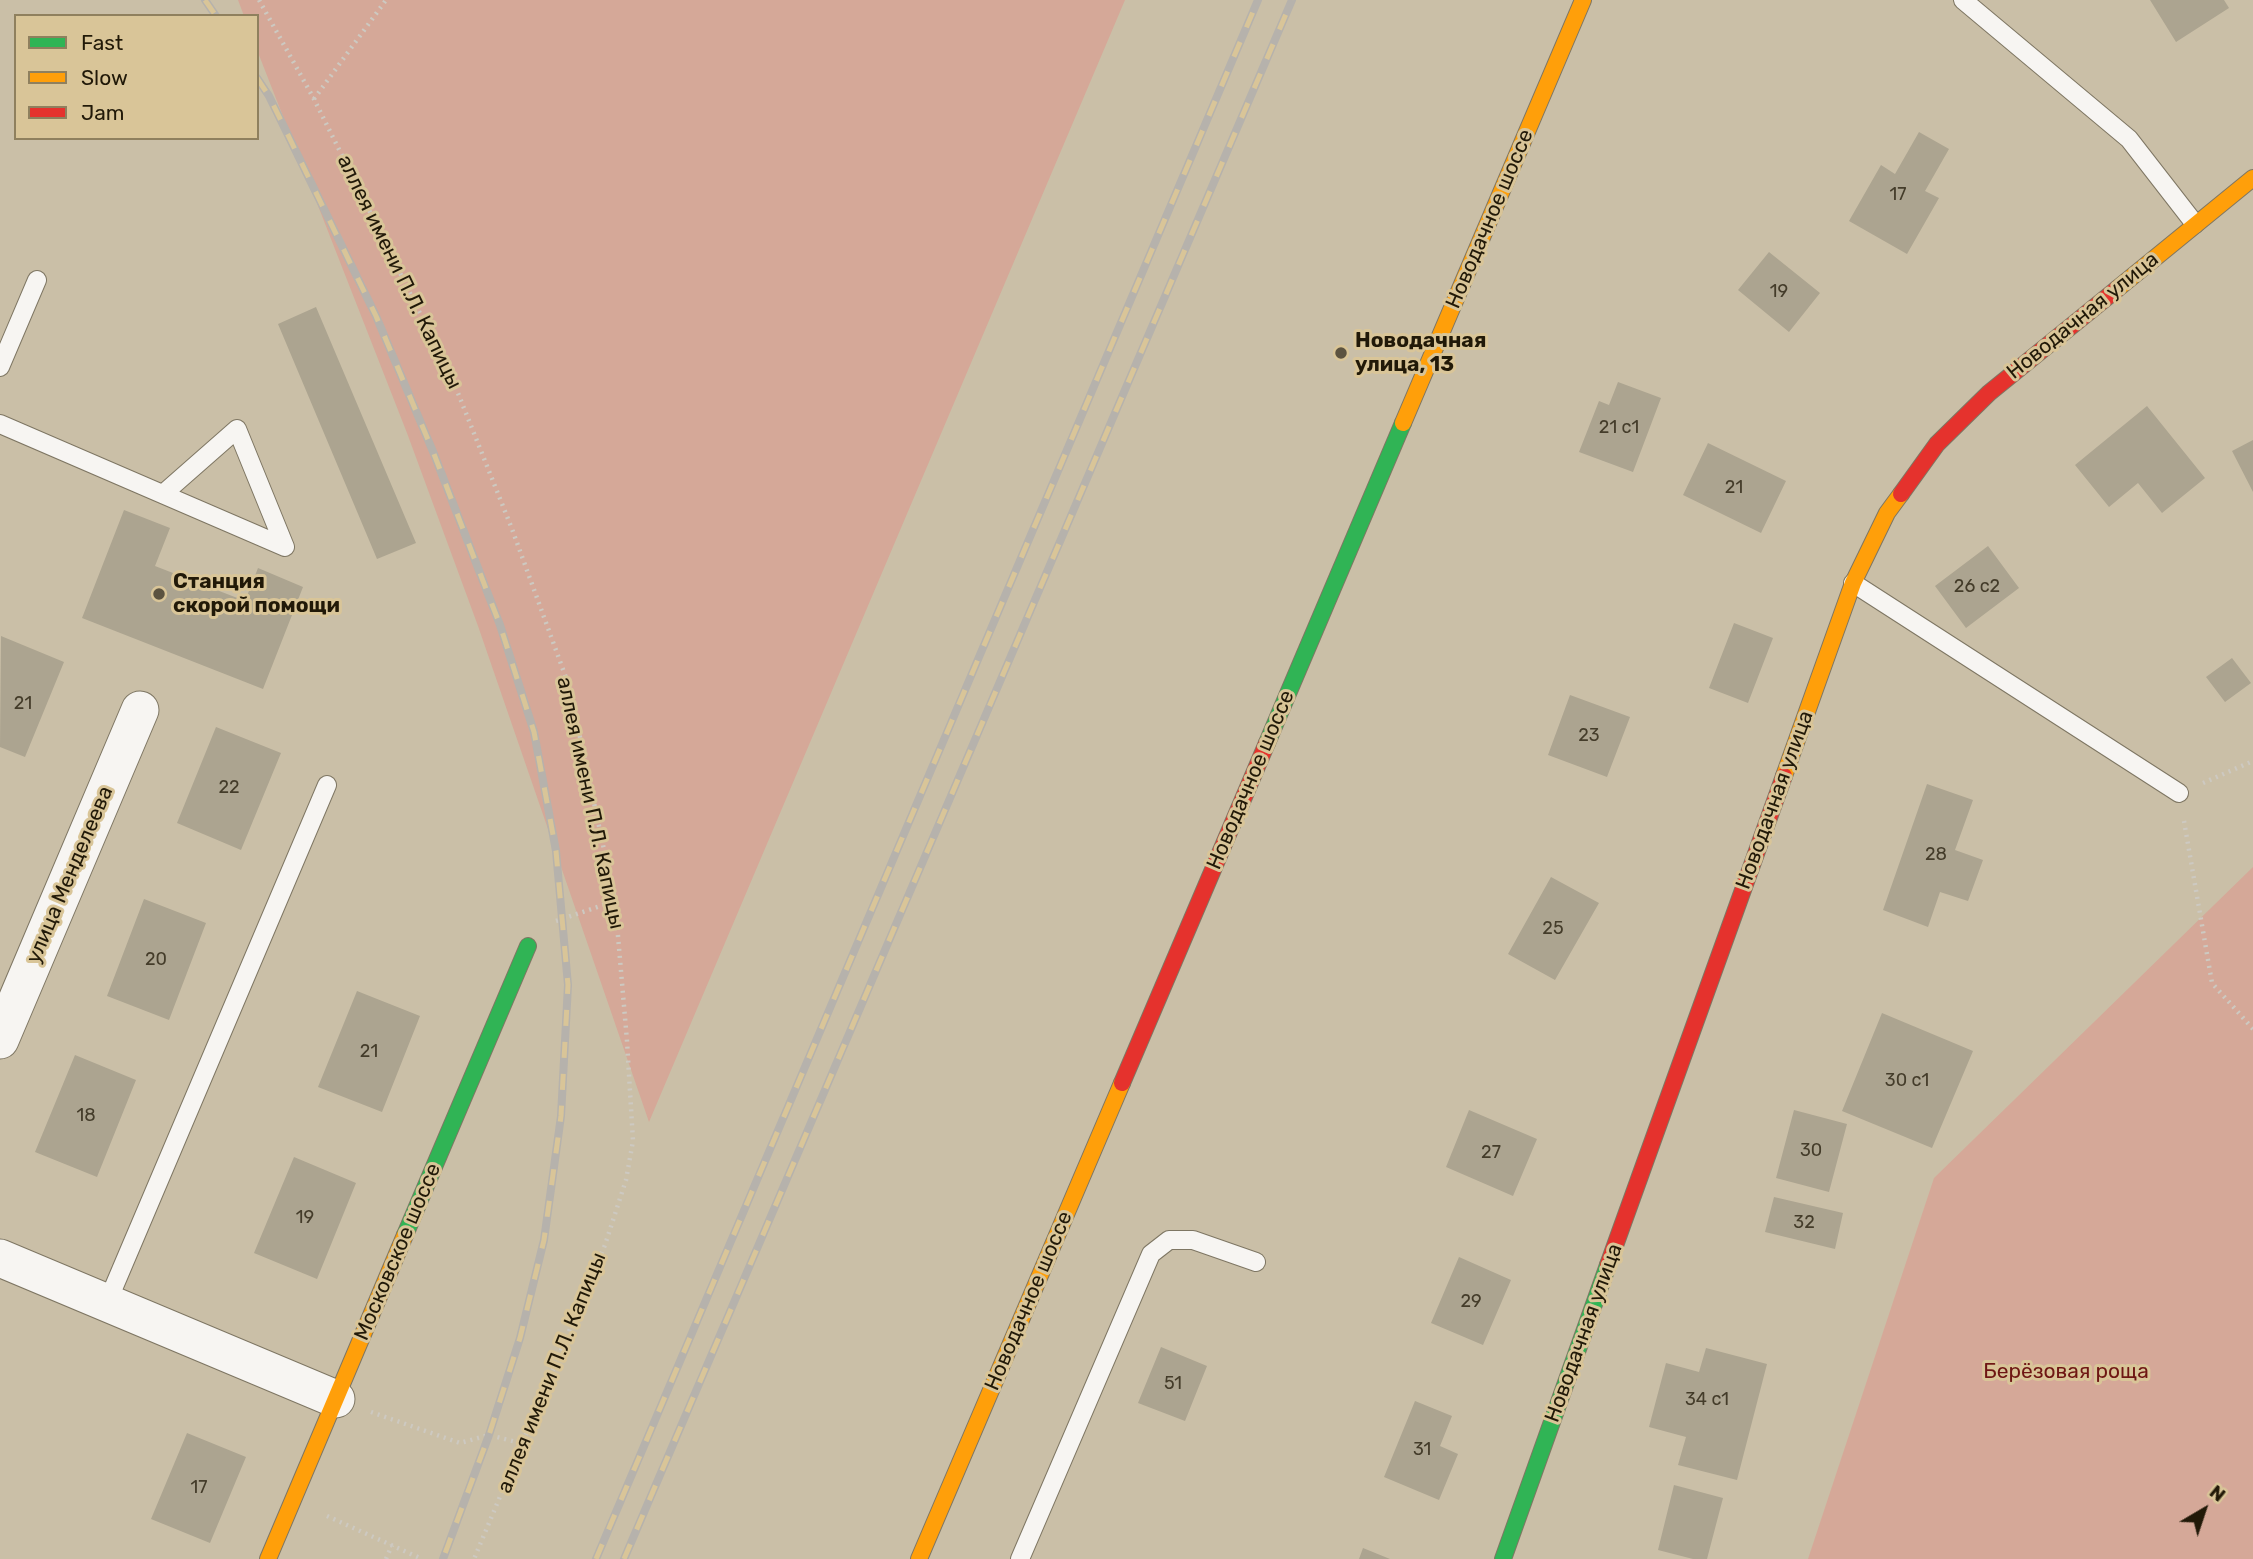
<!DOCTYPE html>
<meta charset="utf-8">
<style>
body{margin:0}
#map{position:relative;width:2253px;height:1559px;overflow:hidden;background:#cabfa7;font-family:Rubik,sans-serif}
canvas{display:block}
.legend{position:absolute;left:14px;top:14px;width:245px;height:126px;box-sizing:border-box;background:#d9c598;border:2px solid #8f805e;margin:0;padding:9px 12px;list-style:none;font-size:21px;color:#211908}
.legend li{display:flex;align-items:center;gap:14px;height:35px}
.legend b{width:35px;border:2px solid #8f805e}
.north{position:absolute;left:2169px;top:1475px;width:70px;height:70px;-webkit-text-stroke:5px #d9c598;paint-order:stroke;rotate:39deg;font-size:19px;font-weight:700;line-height:28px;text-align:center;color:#211908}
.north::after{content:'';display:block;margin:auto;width:24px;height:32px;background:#211908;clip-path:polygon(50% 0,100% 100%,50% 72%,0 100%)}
</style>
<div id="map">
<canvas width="2253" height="1559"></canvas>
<ul class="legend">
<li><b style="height:9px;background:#30b455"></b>Fast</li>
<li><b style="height:9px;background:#ff9f0a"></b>Slow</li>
<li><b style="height:9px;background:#e5322d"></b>Jam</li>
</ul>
<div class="north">N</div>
</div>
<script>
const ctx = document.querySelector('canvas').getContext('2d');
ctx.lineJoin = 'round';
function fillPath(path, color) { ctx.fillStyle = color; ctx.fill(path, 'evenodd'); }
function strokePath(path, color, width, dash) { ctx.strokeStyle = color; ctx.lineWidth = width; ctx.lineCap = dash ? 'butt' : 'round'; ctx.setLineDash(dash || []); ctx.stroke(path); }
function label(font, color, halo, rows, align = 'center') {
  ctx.font = font + ' Rubik,sans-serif'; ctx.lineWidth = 6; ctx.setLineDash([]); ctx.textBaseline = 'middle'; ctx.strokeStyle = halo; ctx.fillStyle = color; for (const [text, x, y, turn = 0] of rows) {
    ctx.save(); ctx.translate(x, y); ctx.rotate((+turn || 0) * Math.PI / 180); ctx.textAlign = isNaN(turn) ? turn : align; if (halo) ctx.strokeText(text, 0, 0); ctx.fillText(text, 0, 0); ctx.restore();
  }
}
const green = new Path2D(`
 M238,0H1125L649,1122L478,626L407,433L257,50V16H244Z
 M2253,867V1559H1808L1934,1178Z`);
const building = new Path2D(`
 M2150,0H2224L2229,8L2176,42Z
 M1919,132L1949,149L1925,191L1939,198L1907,254L1849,221L1881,165L1895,174Z
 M1769,252L1820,293L1789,332L1738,290Z
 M316,307L416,543L377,559L278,324Z
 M1618,382L1661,398L1633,472L1579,452L1599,401L1609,405Z
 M2147,406L2205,478L2162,513L2138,483L2109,507L2075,465Z
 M2253,440V492L2232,451Z
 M1708,443L1786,481L1761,533L1683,495Z
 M124,510L170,528L155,566L245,601L258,568L303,587L263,689L82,618Z
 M1988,546L2019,588L1966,628L1935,586Z
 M1734,623L1773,638L1748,703L1709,688Z
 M1,636L64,662L25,757L0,747Z
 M2232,658L2251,683L2225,702L2206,677Z
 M1570,695L1630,717L1607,777L1548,755Z
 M216,727L281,753L241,850L177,823Z
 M1927,784L1973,800L1955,850L1983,860L1968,901L1940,892L1928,927L1883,910Z
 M1551,877L1599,903L1555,980L1508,954Z
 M144,899L206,923L169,1020L107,996Z
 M357,991L420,1016L382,1112L318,1087Z
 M1882,1013L1973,1051L1932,1148L1842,1111Z
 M75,1055L136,1080L97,1177L35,1152Z
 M1469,1110L1537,1139L1513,1196L1446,1167Z
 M1794,1110L1847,1124L1829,1192L1776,1178Z
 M294,1157L356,1183L317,1279L254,1253Z
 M1774,1197L1843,1213L1835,1249L1765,1232Z
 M1459,1257L1511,1280L1483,1345L1431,1323Z
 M1161,1347L1207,1366L1185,1421L1138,1403Z
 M1706,1348L1767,1364L1737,1480L1678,1465L1686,1437L1649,1427L1666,1363L1699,1372Z
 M1415,1401L1452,1416L1440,1446L1458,1454L1439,1500L1384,1477Z
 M187,1433L246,1457L210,1543L151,1519Z
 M1674,1485L1723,1498L1707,1559H1693L1658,1550Z
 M1363,1548L1390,1559H1359Z`);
const path = new Path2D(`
 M259,0L314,99L452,378L512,529L569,686L615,901L627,1041L633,1141L626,1180L605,1245L474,1559
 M314,99L386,0
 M2203,783L2253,761
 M2184,821L2212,983L2253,1029
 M556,921L615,901
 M371,1412L460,1443L489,1435L524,1444
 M327,1516L422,1559
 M386,1559L392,1545`);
const lane = new Path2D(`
 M1963,0L2129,139L2195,224
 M0,367L37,280
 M0,424L285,547L237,429L163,494
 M1853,583L2179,793
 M107,1303L327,785
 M1020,1559L1151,1254L1169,1240H1193L1256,1262`);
const street = new Path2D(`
 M0,1040L140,710
 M0,1258L336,1399`);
const fast = new Path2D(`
 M1267,743L1403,423
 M405,1235L528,946
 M1503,1559L1608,1265`);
const slow = new Path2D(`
 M2117,289L2253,178
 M1403,423L1583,0
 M1784,776L1853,583L1887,513L1901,494
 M268,1559L405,1235
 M919,1559L1122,1083`);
const jam = new Path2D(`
 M1901,494L1937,444L1989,393L2117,289
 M1122,1083L1267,743
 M1608,1265L1784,776`);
const rail = new Path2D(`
 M205,0L216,16
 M257,78L269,96L376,316L434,454L500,625L534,732L556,851L568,985L561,1116L544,1240L520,1338L489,1435L443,1559
 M596,1559L1258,0
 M624,1559L1292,0`);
const markers = [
 [1341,353,7,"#5c5340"],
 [159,594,7,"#5c5340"]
];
const numberNames = [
 ["17",1898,195],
 ["19",1779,292],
 ["21 с1",1619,428],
 ["21",1734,488],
 ["26 с2",1977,587],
 ["21",23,704],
 ["23",1589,736],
 ["22",229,788],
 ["28",1936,855],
 ["25",1553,929],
 ["20",156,960],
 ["21",369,1052],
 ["30 с1",1907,1081],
 ["18",86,1116],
 ["30",1811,1151],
 ["27",1491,1153],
 ["19",305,1218],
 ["32",1804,1223],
 ["29",1471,1302],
 ["51",1173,1384],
 ["34 с1",1707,1400],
 ["31",1422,1450],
 ["17",199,1488]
];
const streetNames = [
 ["Новодачное шоссе",1490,219,-67],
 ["аллея имени П.Л. Капицы",399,272,64],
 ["Новодачная улица",2083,316,-39],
 ["Новодачное шоссе",1251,780,-67],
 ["Новодачная улица",1775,800,-70],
 ["аллея имени П.Л. Капицы",590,803,78],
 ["улица Менделеева",70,875,-67],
 ["Московское шоссе",398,1252,-67],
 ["Новодачное шоссе",1029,1301,-67],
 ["Новодачная улица",1584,1333,-70],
 ["аллея имени П.Л. Капицы",552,1373,-68]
];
const poiNames = [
 ["Новодачная",1355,341],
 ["улица, 13",1355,365],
 ["Станция",173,582],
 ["скорой помощи",173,606]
];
const parkNames = [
 ["Берёзовая роща",2066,1372]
];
fillPath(green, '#d5a898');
fillPath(building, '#aca490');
strokePath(lane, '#7e7663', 20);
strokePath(street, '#7e7663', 39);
strokePath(fast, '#7e7663', 18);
strokePath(slow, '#7e7663', 18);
strokePath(jam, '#7e7663', 18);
strokePath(path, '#cdc9c1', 4.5, [2, 5]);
strokePath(lane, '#f7f5f2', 18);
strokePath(street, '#f7f5f2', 37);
strokePath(fast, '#30b455', 16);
strokePath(slow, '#ff9f0a', 16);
strokePath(jam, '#e5322d', 16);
strokePath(rail, '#b6b2ac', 8);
strokePath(rail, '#d9c598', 5, [16]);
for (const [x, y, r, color] of markers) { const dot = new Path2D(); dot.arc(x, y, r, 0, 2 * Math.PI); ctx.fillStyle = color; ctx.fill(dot); strokePath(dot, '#d9c598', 2.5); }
label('18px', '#443c2a', null, numberNames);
label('21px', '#211908', '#d9c598', streetNames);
label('bold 21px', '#211908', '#d9c598', poiNames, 'left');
label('21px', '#6e1613', '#d9c598', parkNames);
</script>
